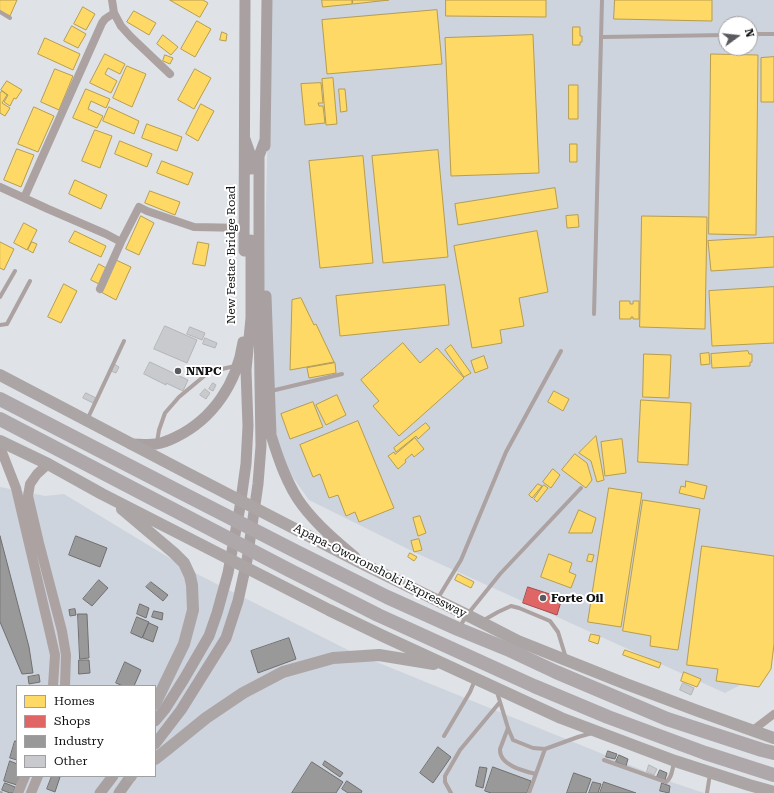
<!DOCTYPE html>
<style>
body{margin:0}
#map{position:relative;width:774px;height:793px;overflow:hidden;background:#dfe2e6;font-family:"Roboto Serif",serif}
canvas{display:block}
.legend{position:absolute;left:16px;top:685px;width:140px;height:92px;box-sizing:border-box;background:#fff;border:1px solid #9fa0a1;margin:0;padding:5px 7px;list-style:none;font-size:12px;color:#0f1113}
.legend li{display:flex;align-items:center;gap:8px;height:20px}
.legend b{width:20px;border:1px solid #9fa0a1}
.north{position:absolute;left:718px;top:16px;width:40px;height:40px;box-sizing:border-box;background:#fff;border:1px solid #9fa0a1;border-radius:50%;rotate:75deg;font-size:11px;font-weight:700;line-height:16px;text-align:center;color:#0f1113}
.north::after{content:'';display:block;margin:auto;width:14px;height:18px;background:#585a5d;clip-path:polygon(50% 0,100% 100%,50% 72%,0 100%)}
</style>
<div id="map">
<canvas width="774" height="793"></canvas>
<ul class="legend">
<li><b style="height:11px;background:#ffd966"></b>Homes</li>
<li><b style="height:11px;background:#e06666"></b>Shops</li>
<li><b style="height:11px;background:#999"></b>Industry</li>
<li><b style="height:11px;background:#c8cacd"></b>Other</li>
</ul>
<div class="north">N</div>
</div>
<script>
const ctx = document.querySelector('canvas').getContext('2d');
ctx.lineJoin = 'round';
function fillPath(path, color) { ctx.fillStyle = color; ctx.fill(path, 'evenodd'); }
function strokePath(path, color, width, dash) { ctx.strokeStyle = color; ctx.lineWidth = width; ctx.lineCap = dash ? 'butt' : 'round'; ctx.setLineDash(dash || []); ctx.stroke(path); }
function label(font, color, halo, rows, align = 'center') {
  ctx.font = font + ' "Roboto Serif",serif'; ctx.lineWidth = 4; ctx.setLineDash([]); ctx.textBaseline = 'middle'; ctx.strokeStyle = halo; ctx.fillStyle = color; for (const [text, x, y, turn = 0] of rows) {
    ctx.save(); ctx.translate(x, y); ctx.rotate((+turn || 0) * Math.PI / 180); ctx.textAlign = isNaN(turn) ? turn : align; if (halo) ctx.strokeText(text, 0, 0); ctx.fillText(text, 0, 0); ctx.restore();
  }
}
const built = new Path2D(`
 M271,0H774V652L753,678L725,693L416,553L309,500L282,462L262,365ZM726,24H750V48H726Z
 M0,487L45,496L64,494L191,571L352,652L674,783L704,793H0ZM17,686H155V776H17Z`);
const homes = new Path2D(`
 M0,0H17L10,16L0,11Z
 M170,0H203L208,3L200,17Z
 M322,0H352V4L323,7Z
 M353,0H389L353,4Z
 M446,0H546V17L446,16Z
 M615,0H712V21L614,19Z
 M83,7L95,14L86,30L74,24Z
 M437,10L442,64L327,74L322,20Z
 M134,11L156,23L149,35L127,22Z
 M197,21L211,29L195,57L181,49Z
 M72,26L86,34L78,48L64,41Z
 M573,27H580V36H582V42H580V45H573Z
 M222,32L227,34L226,41L220,40Z
 M163,35L178,47L171,55L157,44Z
 M533,35L539,173L451,176L445,38Z
 M45,38L80,54L73,70L38,54Z
 M105,54L125,64L120,74L108,68L105,74L117,81L111,93L90,83Z
 M711,54L758,55L756,235L709,234Z
 M165,55L173,58L170,64L163,61Z
 M774,57V102H761V58Z
 M127,66L146,74L132,107L113,98Z
 M55,69L73,76L59,110L41,102Z
 M195,69L211,78L194,109L178,100Z
 M333,78L337,124L326,125L322,79Z
 M7,81L22,90L16,99L14,98L10,106L4,102L8,95L1,90Z
 M321,83L323,103H318L319,106H323L325,123L305,125L301,84Z
 M569,85H578V119H569Z
 M86,89L110,99L106,108L91,101L88,109L103,116L97,128L73,118Z
 M339,89H345L347,111L341,112Z
 M2,91L7,95L2,103L10,108L5,116L0,113V94Z
 M201,104L214,111L198,141L186,134Z
 M34,107L54,116L38,152L18,144Z
 M109,107L139,121L134,134L103,121Z
 M147,124L182,137L177,151L142,138Z
 M95,130L112,136L100,168L82,161Z
 M120,141L152,154L147,167L115,154Z
 M570,144H577V162H570Z
 M17,149L34,155L21,187L4,180Z
 M438,150L448,257L383,263L372,156Z
 M363,156L373,263L320,268L309,161Z
 M162,161L193,173L188,185L157,173Z
 M75,180L107,195L101,209L69,194Z
 M555,188L558,208L458,225L455,204Z
 M150,191L180,202L175,215L145,203Z
 M578,215L579,227L567,228L566,216Z
 M141,216L154,223L139,255L126,249Z
 M642,216L707,217L705,329L640,327Z
 M24,223L37,230L27,250L14,243Z
 M75,231L106,246L101,257L69,242Z
 M537,231L548,292L519,298L524,326L500,330L502,343L472,348L454,246Z
 M774,237V267L711,271L708,241Z
 M0,242L14,249L4,270L0,268Z
 M32,242L37,244L33,253L28,250Z
 M198,242L209,244L205,266L193,264Z
 M116,260L131,267L116,300L101,292Z
 M99,264L106,268L99,284L91,280Z
 M64,284L77,291L61,323L48,317Z
 M445,285L449,325L340,336L336,296Z
 M774,287V343L712,346L709,291Z
 M301,298L314,325L316,324L334,362L290,370L292,300Z
 M620,301H630V304H633V301H639V319H633V317H631V319H620Z
 M403,343L420,363L437,348L464,378L399,436L373,406L379,401L361,380Z
 M451,345L471,373L464,377L445,350Z
 M748,351L749,354H752V362H750V366L712,368L711,354Z
 M709,353L710,364L701,365L700,354Z
 M644,354L671,355L669,398L643,397Z
 M484,356L488,368L475,373L471,361Z
 M335,363L336,373L309,378L307,368Z
 M554,391L569,399L563,411L548,402Z
 M337,395L346,415L326,425L316,405Z
 M641,400L691,403L688,465L638,462Z
 M313,402L323,427L290,439L281,414Z
 M358,421L394,508L359,522L355,512L346,516L338,495L329,498L320,474L313,477L300,445Z
 M426,423L430,428L418,439L416,436L396,452L394,448Z
 M596,436L604,480L597,482L591,461L579,453Z
 M415,438L424,449L414,457L412,454L405,460L406,462L398,469L388,456L394,452L395,454Z
 M622,439L626,473L605,476L601,442Z
 M575,454L587,463L592,480L586,488L562,470Z
 M553,469L560,475L551,488L543,482Z
 M686,481L707,486L704,499L679,493L681,486L685,487Z
 M538,484L542,486L532,498L529,495Z
 M544,485L548,488L537,502L534,499Z
 M609,488L642,493L621,627L588,622Z
 M643,500L700,509L678,650L650,646L651,636L623,631Z
 M579,510L596,518L592,533H569Z
 M420,516L426,533L418,536L413,518Z
 M419,539L422,550L414,552L411,541Z
 M702,546L774,556V644L771,669L759,687L716,681L718,669L687,665Z
 M410,553L417,557L414,561L408,557Z
 M549,554L572,563L569,572L576,575L571,588L541,577Z
 M589,554L594,555L592,562L587,561Z
 M458,574L474,582L471,588L455,580Z
 M591,634L600,636L598,644L589,641Z
 M625,650L661,663L659,668L623,655Z
 M684,672L701,679L697,687L681,681Z`);
const shops = new Path2D(`
 M528,587L562,598L557,615L523,603Z`);
const industry = new Path2D(`
 M0,536L29,647L33,673L22,674L0,622Z
 M76,536L107,548L100,567L69,555Z
 M99,580L108,588L92,606L83,599Z
 M151,582L168,595L163,601L146,587Z
 M140,604L149,608L146,618L137,614Z
 M75,609L76,615L70,616L69,610Z
 M154,611L163,613L162,620L152,617Z
 M78,614H87L89,658L80,659Z
 M137,617L149,622L142,638L131,633Z
 M149,623L158,627L153,642L143,638Z
 M289,638L296,659L258,673L251,651Z
 M79,660H89L90,673L79,674Z
 M125,662L141,670L134,686H123L116,683Z
 M39,675L40,682L29,684L28,677Z
 M15,741H17V760L10,758Z
 M438,747L451,757L433,783L420,773Z
 M608,751L617,754L615,759L606,757Z
 M619,755L628,759L626,766L616,762Z
 M10,761L17,764V776H20L17,785L4,781Z
 M325,761L343,773L340,777L323,765Z
 M312,762L343,782L336,793H292Z
 M480,767L487,768L483,788L476,786Z
 M493,767L531,781L527,793H491L485,791Z
 M660,770L667,773L665,780L657,777Z
 M574,773L591,779L586,793H567Z
 M52,776H56L60,777L55,792L47,789Z
 M347,781L362,791L361,793H348L342,789Z
 M593,782L601,784L598,793H589Z
 M604,782L636,793H600Z
 M5,783L15,787L13,793H10L2,790Z
 M662,783L670,786L669,793L660,791Z`);
const building = new Path2D(`
 M165,326L197,340L187,363L154,349Z
 M190,327L205,333L202,340L187,334Z
 M205,338L217,343L215,348L203,344Z
 M150,362L188,380L183,391L166,383V385L144,374Z
 M114,364L119,367L116,373L111,371Z
 M213,383L216,385L213,391L209,389Z
 M205,389L210,393L206,399L200,395Z
 M86,393L96,398L93,403L83,398Z
 M683,683L694,688L691,695L680,690Z
 M649,765L657,769L654,775L647,772Z`);
const service = new Path2D(`
 M0,12L10,18
 M750,34H774
 M602,37L726,35
 M0,297L15,271
 M594,314L602,0
 M0,325L7,324L30,281
 M271,391L342,374
 M87,420L124,341
 M157,442L159,430L165,413L179,397L209,372L235,366
 M438,598L461,560L506,452L561,351
 M484,620L498,612L511,606L519,608L550,621L558,632L566,658
 M459,628L467,615L500,574L581,488
 M497,692L508,728L513,740L533,748L545,749L578,737L592,733
 M508,728L500,749C499,765 523,771 536,774
 M444,736L470,692L475,680
 M604,760L666,782C672,778 672,770 674,763
 M0,793H1
 M451,793L445,782V776L460,750L500,702
 M529,793L545,749
 M707,793L710,774`);
const minor = new Path2D(`
 M112,0L114,13L121,26L131,37L170,74
 M0,187L48,209L106,234L121,242
 M24,198L102,23L105,19L114,13
 M100,289L121,242L139,207L147,211L194,227L244,228
 M753,730L774,714`);
const tertiary = new Path2D(`
 M0,447L16,488L50,633L55,655L53,686
 M48,464L37,474L30,484L28,496L39,543L62,631L66,655L65,686
 M18,793L25,776
 M31,793L38,776`);
const secondary = new Path2D(`
 M245,139L251,156V169
 M265,146L267,0
 M244,251L245,0
 M266,296L271,435C278,458 287,485 302,505C317,525 336,541 355,557
 M131,444C139,444 148,445 156,444C163,443 170,440 176,437C213,419 237,383 243,342
 M155,721L165,709L184,679L209,636L217,613L228,573L240,507L246,464L248,426L246,370L251,318V240
 M155,744L181,710L226,638L238,601L247,560L258,484L261,446L259,318V156L265,140
 M100,793L113,776
 M119,793L131,776`);
const primary = new Path2D(`
 M0,375L187,473L361,563L467,615L518,641L626,684L698,711L774,738
 M0,441L48,464L102,494L329,610L383,636L561,718L675,761L749,785L774,792
 M122,509L174,553L184,563L190,576L192,585L193,610L184,644L155,704
 M155,759L169,748L206,718L243,693L283,672L333,658L379,655L434,664
 M130,776H131`);
const motorway = new Path2D(`
 M0,399L180,492L295,551L387,597L458,629L507,649L556,672L667,719L762,750L774,753
 M0,419L289,570L378,615L534,686L608,717L705,753L774,775`);
const markers = [
 [178,371,4,"#585a5d"],
 [543,598,4,"#585a5d"]
];
const streetNames = [
 ["New Festac Bridge Road",231,255,-90],
 ["Apapa-Oworonshoki Expressway",380,571,27]
];
const poiNames = [
 ["NNPC",186,371],
 ["Forte Oil",551,598]
];
fillPath(built, '#ced4dd');
fillPath(homes, '#ffd966');
strokePath(homes, '#b79d4d', 1);
fillPath(shops, '#e06666');
strokePath(shops, '#a14c4d', 1);
fillPath(industry, '#999');
strokePath(industry, '#707071', 1);
fillPath(building, '#c8cacd');
strokePath(building, '#b3b5b8', 1);
strokePath(service, '#aba2a1', 4);
strokePath(minor, '#aba2a1', 8);
strokePath(tertiary, '#aba2a1', 10);
strokePath(secondary, '#a9a1a1', 11);
strokePath(primary, '#aca5a5', 12);
strokePath(motorway, '#afa8aa', 14);
for (const [x, y, r, color] of markers) { const dot = new Path2D(); dot.arc(x, y, r, 0, 2 * Math.PI); ctx.fillStyle = color; ctx.fill(dot); strokePath(dot, '#fff', 1.5); }
label('12px', '#0f1113', '#fff', streetNames);
label('bold 12px', '#0f1113', '#fff', poiNames, 'left');
</script>
